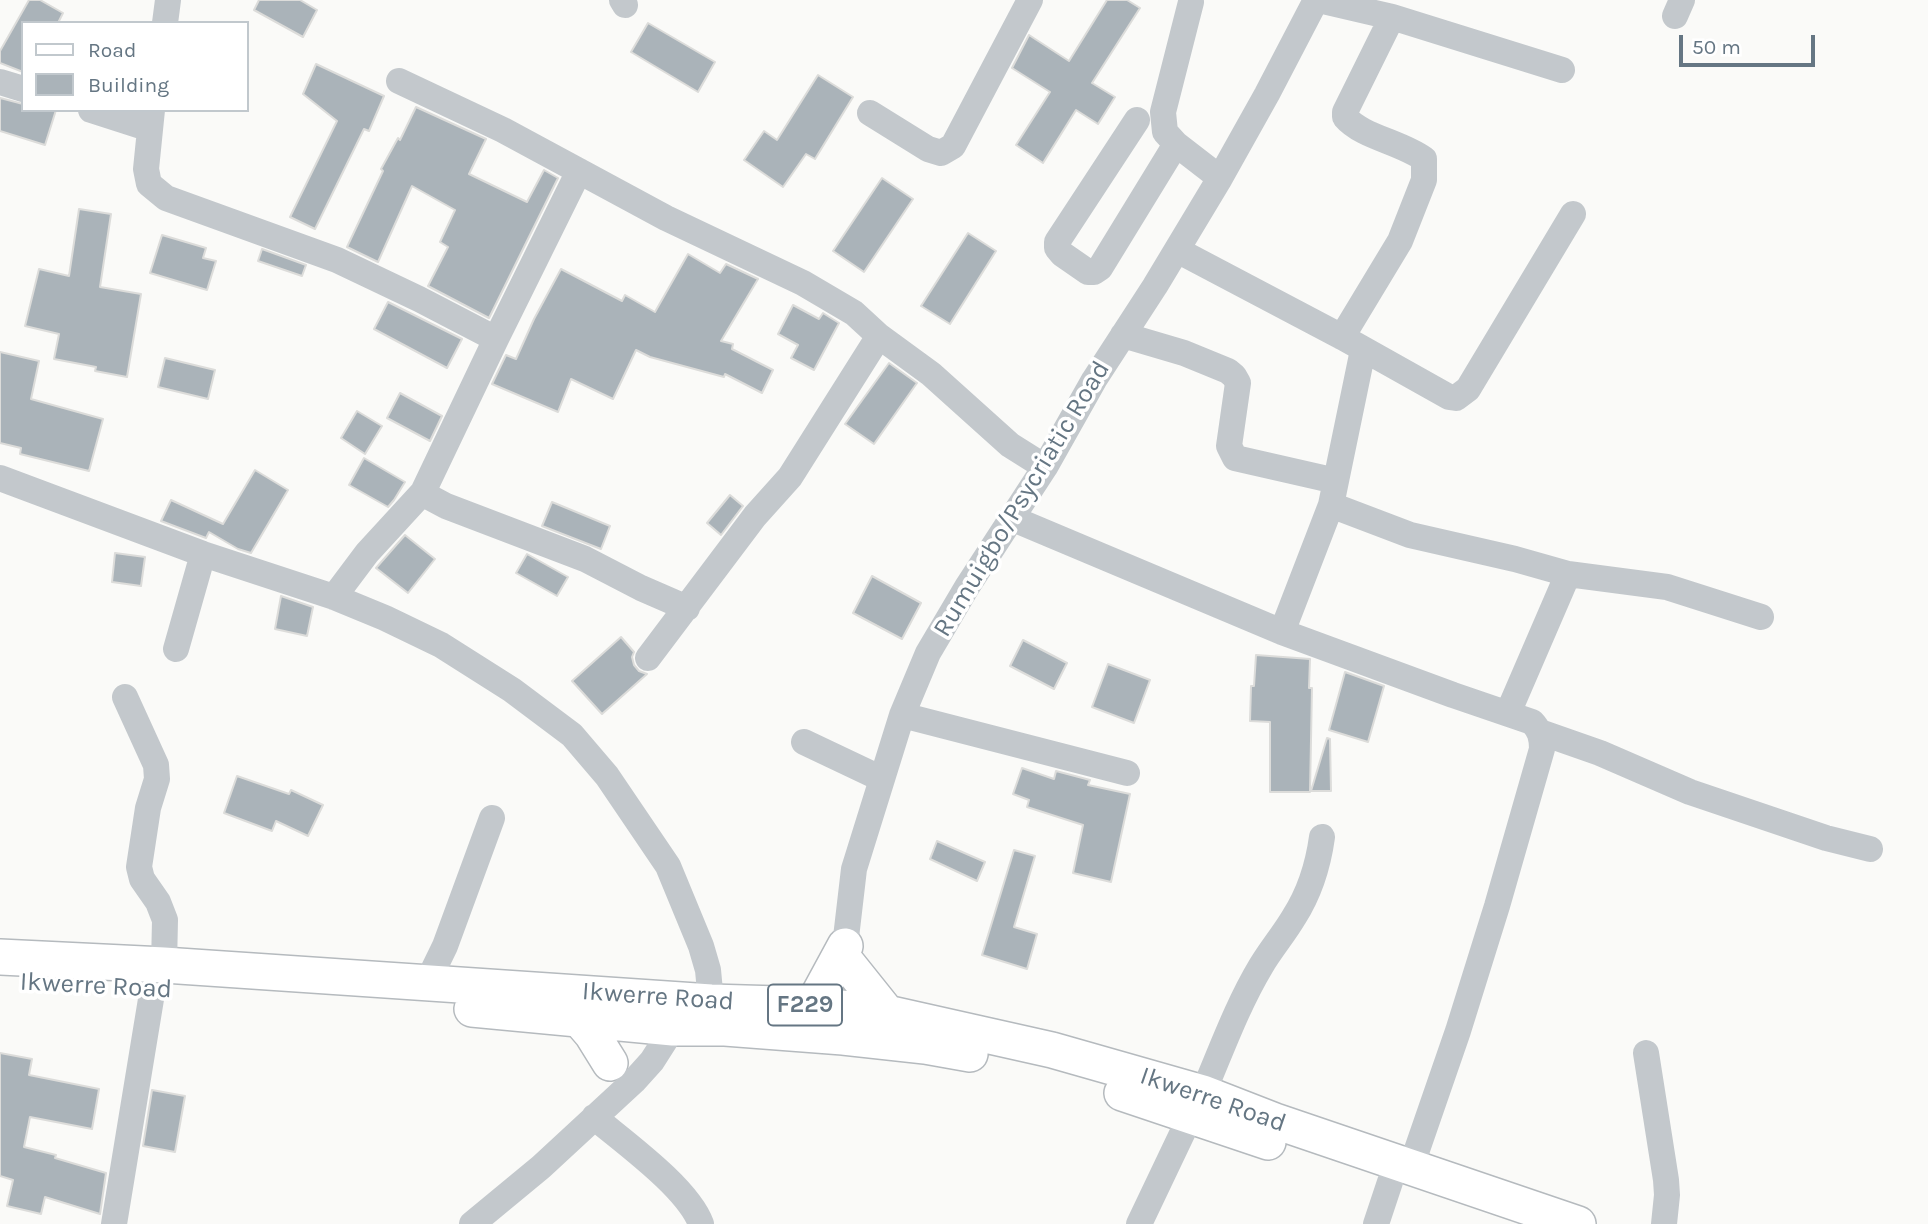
<!DOCTYPE html>
<style>
body{margin:0}
#map{position:relative;width:1928px;height:1224px;overflow:hidden;background:#fafaf8;font-family:Karla,sans-serif}
canvas{display:block}
.legend{position:absolute;left:21px;top:21px;width:228px;height:91px;box-sizing:border-box;background:#fff;border:2px solid #c1c8cd;margin:0;padding:9px 12px;list-style:none;font-size:21px;color:#657683}
.legend li{display:flex;align-items:center;gap:14px;height:35px}
.legend b{width:35px;border:2px solid #c1c8cd}
.scale{position:absolute;left:1679px;top:35px;width:136px;height:32px;box-sizing:border-box;border:4px solid #657683;border-top:0;padding-left:9px;font-size:21px;line-height:24px;white-space:nowrap;color:#657683;-webkit-text-stroke:5px #fff;paint-order:stroke}
</style>
<div id="map">
<canvas width="1928" height="1224"></canvas>
<ul class="legend">
<li><b style="height:9px;background:#fff"></b>Road</li>
<li><b style="height:19px;background:#aab3b9"></b>Building</li>
</ul>
<div class="scale">50 m</div>
</div>
<script>
const ctx = document.querySelector('canvas').getContext('2d');
ctx.lineJoin = 'round';
function fillPath(path, color) { ctx.fillStyle = color; ctx.fill(path, 'evenodd'); }
function strokePath(path, color, width, dash) { ctx.strokeStyle = color; ctx.lineWidth = width; ctx.lineCap = dash ? 'butt' : 'round'; ctx.setLineDash(dash || []); ctx.stroke(path); }
function label(font, color, halo, rows, align = 'center') {
  ctx.font = font + ' Karla,sans-serif'; ctx.lineWidth = 7; ctx.setLineDash([]); ctx.textBaseline = 'middle'; ctx.strokeStyle = halo; ctx.fillStyle = color; for (const [text, x, y, turn = 0] of rows) {
    ctx.save(); ctx.translate(x, y); ctx.rotate((+turn || 0) * Math.PI / 180); ctx.textAlign = isNaN(turn) ? turn : align; if (halo) ctx.strokeText(text, 0, 0); ctx.fillText(text, 0, 0); ctx.restore();
  }
}
const building = new Path2D(`
 M29,0H40L63,13L58,23H23V72L0,63V51Z
 M259,0H300L317,10L303,37L254,10Z
 M1107,0H1127L1140,8L1092,83L1115,97L1098,124L1076,110L1043,163L1016,145L1050,92L1012,68L1029,35L1069,61Z
 M648,23L715,62L698,92L631,52Z
 M316,64L384,96L369,131L364,129L315,229L290,217L337,121L303,94Z
 M818,75L853,97L815,159L806,154L783,187L744,160L764,131L777,140Z
 M0,98L23,104V110H56L45,145L0,131Z
 M416,107L486,139L469,174L527,202L544,170L558,178L489,318L428,286L448,247L440,242L455,210L412,186L378,262L347,247L383,171L381,169L398,138L400,140Z
 M882,178L913,199L864,272L833,251Z
 M79,209L111,214L100,287L141,294L127,377L95,371L96,367L54,359L59,334L25,326L39,269L69,276Z
 M968,233L996,251L950,324L921,306Z
 M162,235L206,248L203,258L216,261L207,290L150,273Z
 M262,249L306,265L302,276L258,261Z
 M688,254L720,273L726,264L758,279L721,341L733,344L732,349L773,370L762,393L725,374L724,377L650,357L636,350L613,399L571,379L558,412L492,384L506,355L516,359L534,319L561,269L622,301L625,295L655,312Z
 M388,302L462,339L447,368L374,329Z
 M793,305L819,319L823,313L839,323L814,370L791,358L798,345L778,334Z
 M0,352L39,361L31,399L103,419L89,471L20,454L21,448L0,443Z
 M165,358L215,370L208,399L158,387Z
 M889,363L917,383L874,444L845,424Z
 M400,393L442,416L430,441L387,418Z
 M357,411L382,426L365,454L341,438Z
 M364,458L405,482L394,500L388,507L349,485Z
 M255,470L288,490L251,553L238,549L209,532L206,538L161,521L171,500L223,524Z
 M730,495L743,506L721,535L707,523Z
 M552,502L610,526L601,549L542,526Z
 M405,535L435,559L408,593L376,568Z
 M115,553L145,557L141,586L112,582Z
 M527,554L568,577L557,596L516,573Z
 M872,576L921,603L902,639L853,613Z
 M281,596L313,607L307,636L275,629Z
 M621,637L634,652L632,657L634,665L639,671L647,674L602,714L572,681Z
 M1023,640L1067,663L1054,689L1010,666Z
 M1256,655L1310,659L1309,688H1312L1310,792H1270V722L1250,721L1251,686H1254Z
 M1108,664L1150,680L1134,723L1092,707Z
 M1345,672L1384,686L1368,742L1329,730Z
 M1327,738L1330,739L1331,791H1311Z
 M1022,768L1054,779L1056,771L1090,780L1088,785L1130,794L1111,882L1073,873L1083,825L1027,807L1029,800L1013,794Z
 M237,776L289,794L291,790L323,805L308,836L276,821L272,831L224,813Z
 M937,841L985,862L977,881L930,859Z
 M1014,850L1035,856L1014,927L1037,934L1027,969L982,955Z
 M0,1053L32,1059L29,1075L99,1089L92,1129L30,1117L24,1147L56,1155L55,1158L106,1173L100,1214L45,1197L41,1214L7,1206L13,1180L0,1176Z
 M152,1090L185,1096L175,1152L143,1146Z`);
const minor = new Path2D(`
 M622,0L625,5
 M1319,0L1392,17L1562,70
 M1191,2L1163,112L1165,132L1176,144L1220,178
 M1675,16L1682,0
 M165,23L168,0
 M399,81L503,130L666,218L803,283L854,313L879,336L931,374L1010,445L1045,467
 M0,82L23,89
 M91,110L150,129
 M152,110L146,169L149,184L166,198L337,260L419,299L496,339
 M870,113L928,149L941,153L953,146L1030,0
 M1137,120L1057,242V248L1062,254L1088,272H1094L1100,268L1176,144
 M1177,250L1342,337L1449,397L1456,398L1468,389L1573,214
 M1123,335L1184,353L1228,371L1234,376L1238,383L1229,446L1235,458L1336,481
 M1342,337L1400,241L1424,180V159C1401,142 1362,137 1345,117V112L1392,17
 M0,478L203,554L334,597L385,618L441,645L512,690L572,735L607,776L668,866L701,946L708,970L711,1002
 M423,492L431,498L446,506L585,559L641,588L687,608
 M1331,505L1410,535L1515,559L1568,574L1667,587L1761,617
 M1011,518L1282,632L1453,695L1532,722C1540,730 1542,738 1542,749L1497,906L1458,1031L1411,1167
 M334,597L367,553L423,492L496,339L579,171
 M1282,632L1331,505L1363,350
 M176,649L203,554
 M648,658L755,516L790,477L879,336
 M125,697L156,765L157,779L148,808L139,867L142,879L158,902L165,920L164,965
 M1508,713L1568,574
 M902,715L1127,773
 M1540,732L1600,753L1690,792L1826,838L1870,849
 M804,742L882,779
 M847,963L845,946L854,869L902,715L928,653L967,587L1045,467L1094,380L1155,286L1220,178L1267,94L1316,0
 M427,983L445,946L492,818
 M1646,1053L1666,1180L1667,1195L1664,1224
 M1203,1093C1221,1051 1237,1006 1261,966C1271,949 1284,934 1294,917C1310,892 1318,866 1322,837
 M594,1117C625,1143 688,1188 701,1224
 M114,1224L153,987
 M472,1224L541,1167L634,1081L652,1061L673,1028
 M1139,1224L1190,1117
 M1376,1224L1390,1182`);
const major = new Path2D(`
 M0,957L164,965L711,1002L813,1005L887,1013L1052,1050L1203,1093L1275,1121L1578,1224
 M847,963L887,1013
 M813,1005L845,946
 M472,1009L673,1028H725L843,1037L925,1046L970,1054
 M580,1020L592,1034L610,1063
 M1122,1093L1268,1142`);
const shields = [
 [805,1005,74]
];
const shieldNames = [
 ["F229",805,1005]
];
const streetNames = [
 ["Rumuigbo/Psycriatic Road",1022,499,-59],
 ["Ikwerre Road",96,986,3],
 ["Ikwerre Road",658,997,4],
 ["Ikwerre Road",1213,1100,19]
];
fillPath(building, '#aab3b9');
strokePath(building, '#dcdcda', 2);
strokePath(major, '#b5babe', 38);
strokePath(minor, '#c3c8cc', 26);
strokePath(major, '#fff', 35);
for (const [x, y, w] of shields) { const box = new Path2D(); box.roundRect(x - w / 2, y - 20.5, w, 41, 5); ctx.fillStyle = '#fff'; ctx.fill(box); strokePath(box, '#657683', 2); }
label('bold 24px', '#657683', null, shieldNames);
label('26px', '#657683', '#fff', streetNames);
</script>
